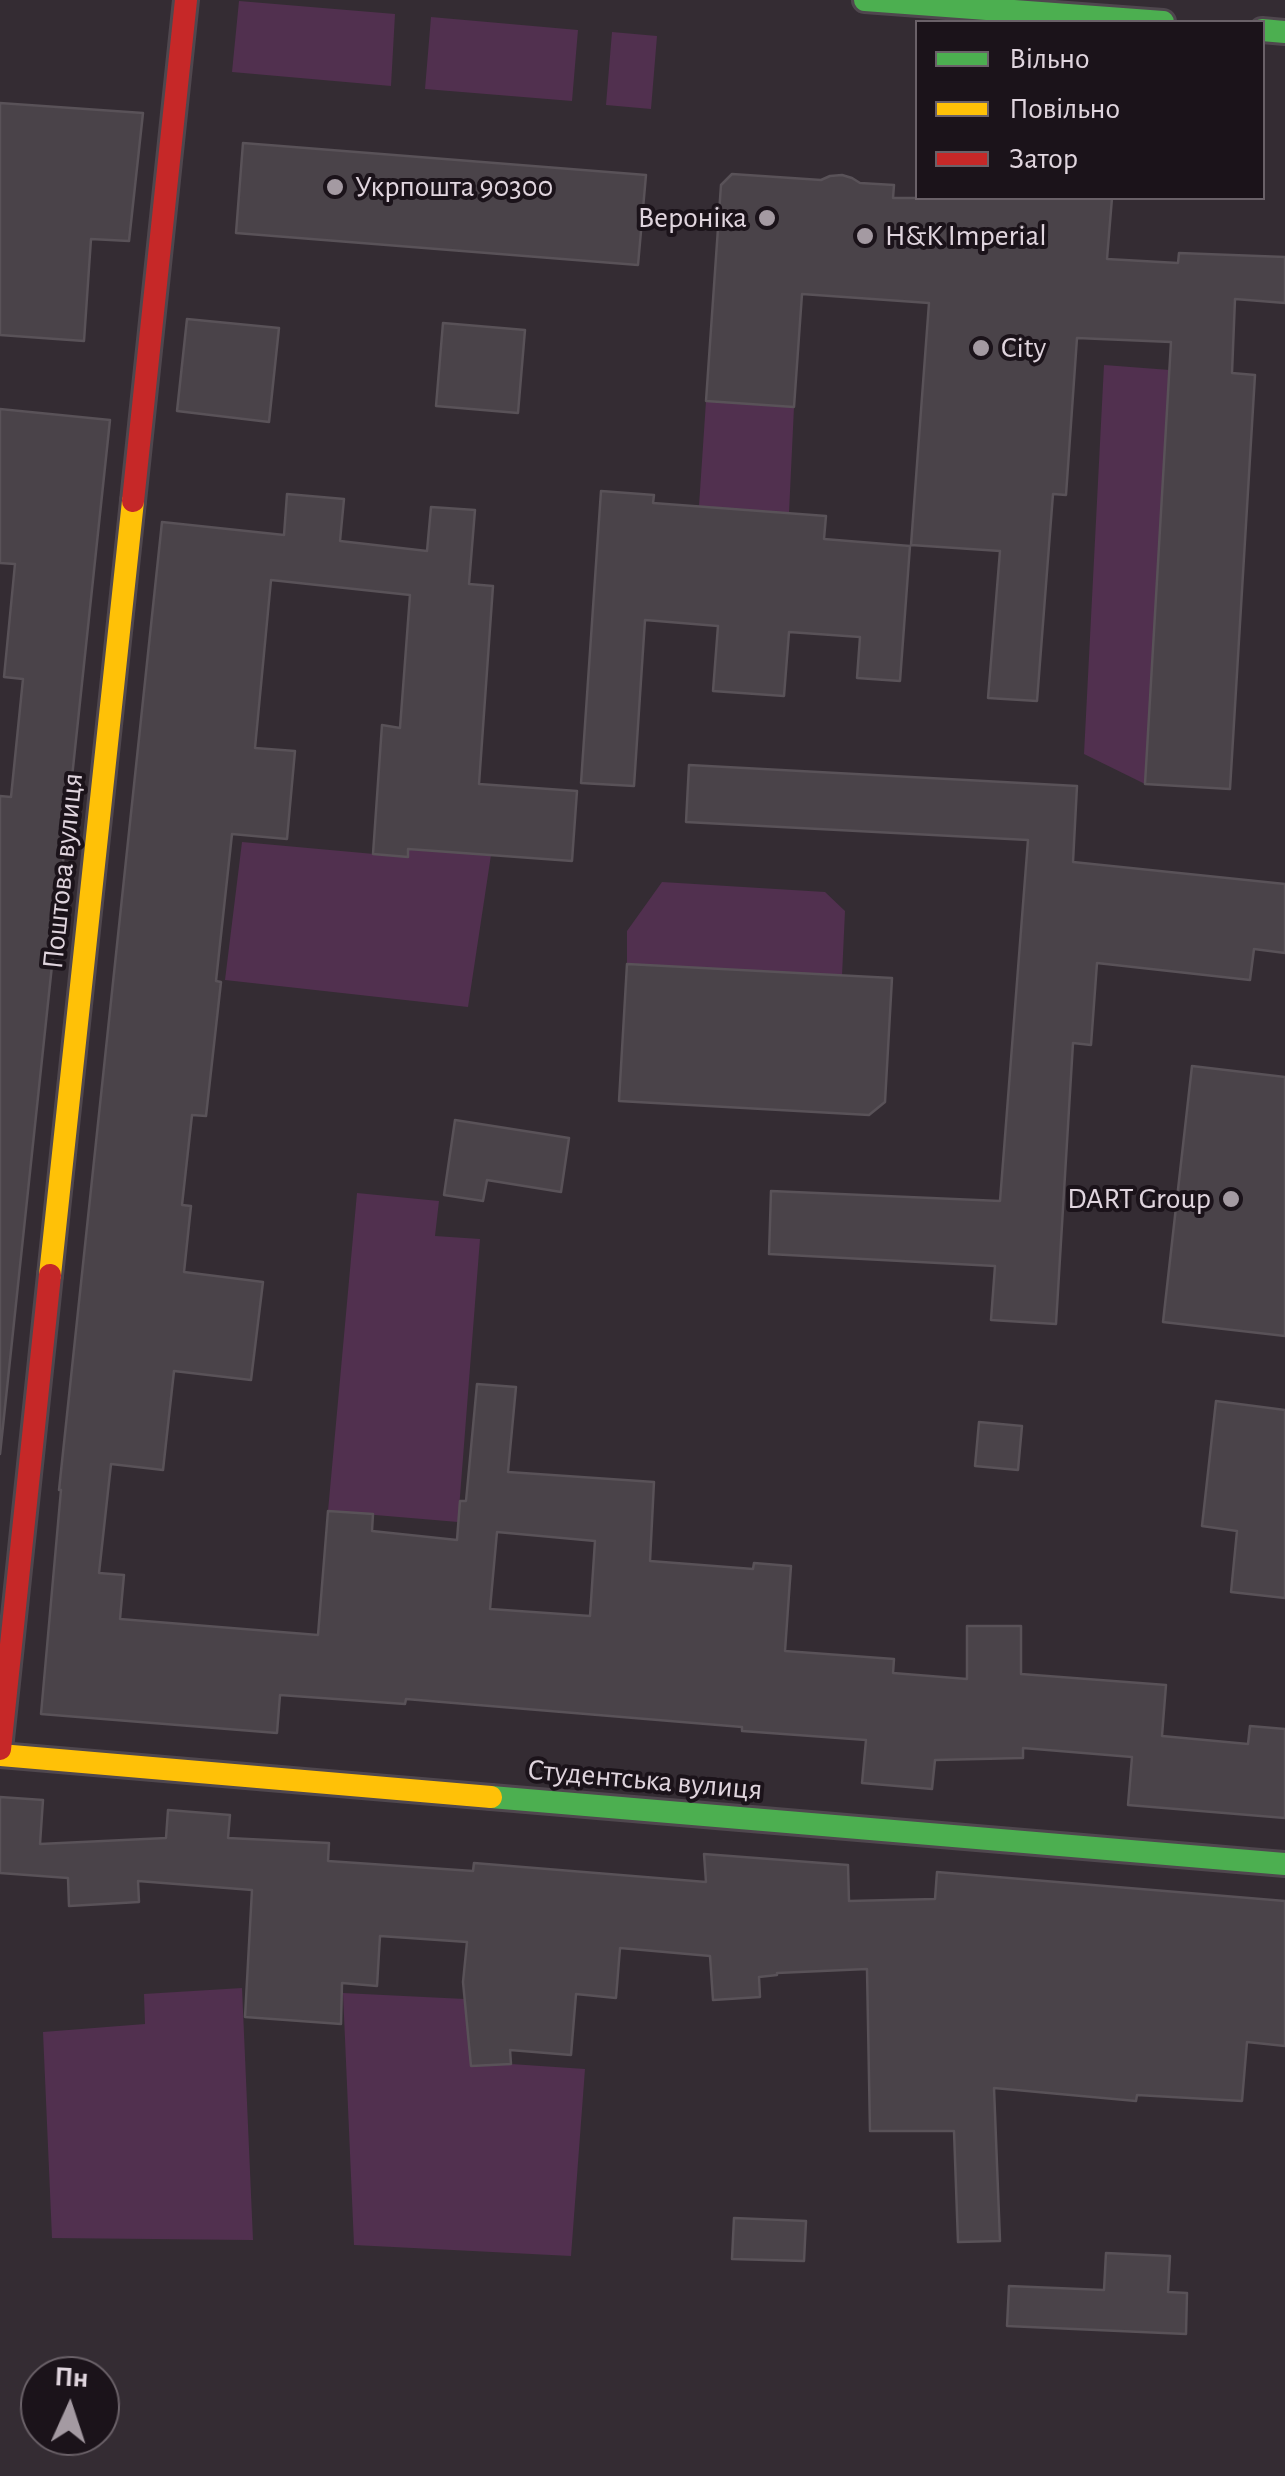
<!DOCTYPE html>
<meta charset="utf-8">
<style>
body{margin:0}
#map{position:relative;width:1285px;height:2476px;overflow:hidden;background:#342c33;font-family:"Alegreya Sans",sans-serif}
canvas{display:block}
.legend{position:absolute;left:915px;top:20px;width:350px;height:180px;box-sizing:border-box;background:#1b131a;border:2px solid #6a6168;margin:0;padding:12px 18px;list-style:none;font-size:30px;color:#e0d5de}
.legend li{display:flex;align-items:center;gap:20px;height:50px}
.legend b{width:50px;border:2px solid #6a6168}
.north{position:absolute;left:20px;top:2356px;width:100px;height:100px;box-sizing:border-box;background:#1b131a;border:2px solid #6a6168;border-radius:50%;rotate:3deg;font-size:28px;font-weight:700;line-height:40px;text-align:center;color:#e0d5de}
.north::after{content:'';display:block;margin:auto;width:35px;height:45px;background:#a49aa2;clip-path:polygon(50% 0,100% 100%,50% 72%,0 100%)}
</style>
<div id="map">
<canvas width="1285" height="2476"></canvas>
<ul class="legend">
<li><b style="height:12px;background:#4caf50"></b>Вільно</li>
<li><b style="height:12px;background:#ffc107"></b>Повільно</li>
<li><b style="height:12px;background:#c62828"></b>Затор</li>
</ul>
<div class="north">Пн</div>
</div>
<script>
const ctx = document.querySelector('canvas').getContext('2d');
ctx.lineJoin = 'round';
function fillPath(path, color) { ctx.fillStyle = color; ctx.fill(path, 'evenodd'); }
function strokePath(path, color, width, dash) { ctx.strokeStyle = color; ctx.lineWidth = width; ctx.lineCap = dash ? 'butt' : 'round'; ctx.setLineDash(dash || []); ctx.stroke(path); }
function label(font, color, halo, rows, align = 'center') {
  ctx.font = font + ' "Alegreya Sans",sans-serif'; ctx.lineWidth = 8; ctx.setLineDash([]); ctx.textBaseline = 'middle'; ctx.strokeStyle = halo; ctx.fillStyle = color; for (const [text, x, y, turn = 0] of rows) {
    ctx.save(); ctx.translate(x, y); ctx.rotate((+turn || 0) * Math.PI / 180); ctx.textAlign = isNaN(turn) ? turn : align; if (halo) ctx.strokeText(text, 0, 0); ctx.fillText(text, 0, 0); ctx.restore();
  }
}
const green = new Path2D(`
 M239,1L395,14L391,86L232,72Z
 M431,17L578,30L572,101L425,89Z
 M612,32L657,36L651,109L606,105Z
 M1104,365L1170,370L1145,784L1084,754Z
 M706,401L794,407L789,513L699,506Z
 M242,842L407,857L408,849L491,855L468,1007L225,980Z
 M662,882L825,892L845,911L842,976L627,964V931Z
 M357,1193L439,1201L435,1236L480,1239L458,1522L328,1511Z
 M242,1988L253,2240L52,2238L43,2032L145,2024L144,1994Z
 M343,1993L465,1999L472,2065L511,2064L585,2069L571,2256L354,2245Z`);
const building = new Path2D(`
 M0,103L143,113L129,241L91,239L84,341L0,335Z
 M243,143L646,175L638,265L236,233Z
 M732,174L821,180L830,176L842,175L852,178L860,183L894,185L893,198H1112L1107,259L1178,263L1179,253L1285,257V303L1235,299L1232,373L1255,375L1230,789L1145,784L1171,342L1077,338L1066,495L1053,494L1037,701L988,698L1000,551L911,545L929,303L802,294L794,407L706,401L721,185Z
 M187,319L279,328L269,422L177,411Z
 M443,323L525,330L518,413L436,406Z
 M0,409L110,420L0,1454V796L11,797L23,679L4,677L15,564L0,563Z
 M601,491L654,495L653,503L826,516L824,539L910,546L900,681L857,678L860,637L789,632L784,696L713,691L718,626L645,620L634,786L581,783Z
 M287,494L344,499L340,541L427,551L431,507L475,510L469,584L493,586L479,784L577,791L572,861L408,849V857L373,854L382,725L400,728L410,595L271,580L255,748L295,751L287,839L232,834L216,981L221,982L206,1116L192,1115L182,1205L191,1206L184,1272L263,1282L251,1380L174,1371L163,1470L111,1464L99,1573L124,1575L120,1619L318,1635L328,1511L373,1514L372,1531L457,1540L460,1501H466L477,1384L516,1387L508,1472L654,1482L650,1561L753,1569L754,1563L791,1566L785,1651L894,1659L893,1673L967,1679V1626H1021V1674L1166,1685L1162,1736L1248,1744L1250,1726L1285,1729V1818L1128,1805L1132,1757L1023,1748V1758L935,1760L932,1789L862,1783L866,1740L742,1731V1727L406,1699L405,1704L280,1695L277,1733L41,1714L61,1490H59L162,522L284,535ZM497,1532L595,1541L590,1616L490,1609Z
 M689,765L1077,786L1073,862L1285,884V953L1254,949L1250,980L1097,963L1091,1045L1073,1043L1056,1324L991,1320L995,1266L769,1254L771,1191L1000,1201L1028,840L686,822Z
 M627,964L892,978L885,1102L869,1115L619,1101Z
 M1192,1066L1285,1077V1336L1163,1322Z
 M455,1120L569,1138L561,1192L487,1180L483,1201L444,1195Z
 M1216,1401L1285,1410V1598L1231,1592L1237,1531L1202,1526Z
 M979,1422L1022,1426L1018,1470L975,1466Z
 M0,1797L43,1800L40,1844L166,1838L168,1810L230,1815L228,1838L329,1843L328,1861L473,1871L474,1863L706,1882L704,1854L848,1865L849,1901L935,1899L937,1872L1285,1901V2046L1247,2042L1242,2101L1137,2095L1136,2101L994,2088L1000,2241L958,2242L954,2131H870L867,1969L777,1973V1975L759,1977L760,1997L713,2000L710,1956L620,1948L616,1998L576,1994L571,2055L510,2050L511,2064L471,2066L463,1982L467,1942L380,1936L377,1986L342,1983L341,2024L245,2017L252,1890L138,1881L139,1902L69,1906L68,1878L0,1873Z
 M734,2218L806,2221L804,2261L732,2259Z
 M1106,2253L1170,2256L1168,2292L1187,2293L1186,2334L1007,2326L1009,2286L1104,2290Z`);
const fast = new Path2D(`
 M865,0L1163,22
 M1262,30L1285,32
 M491,1797L1285,1864`);
const slow = new Path2D(`
 M50,1275L133,501
 M0,1755L491,1797`);
const jam = new Path2D(`
 M133,501L186,0
 M0,1749L50,1275`);
const markers = [
 [335,187,10,"#a49aa2"],
 [767,218,10,"#a49aa2"],
 [865,236,10,"#a49aa2"],
 [981,348,10,"#a49aa2"],
 [1231,1199,10,"#a49aa2"]
];
const poiNames = [
 ["Укрпошта 90300",355,187],
 ["Вероніка",747,218,"right"],
 ["H&K Imperial",885,236],
 ["City",1001,348],
 ["DART Group",1211,1199,"right"]
];
const streetNames = [
 ["Поштова вулиця",63,871,-84],
 ["Студентська вулиця",645,1780,5]
];
fillPath(green, '#51304f');
fillPath(building, '#4a4349');
strokePath(building, '#595258', 2.5);
strokePath(fast, '#4f474e', 28);
strokePath(slow, '#4f474e', 28);
strokePath(jam, '#4f474e', 28);
strokePath(fast, '#4caf50', 22);
strokePath(slow, '#ffc107', 22);
strokePath(jam, '#c62828', 22);
for (const [x, y, r, color] of markers) { const dot = new Path2D(); dot.arc(x, y, r, 0, 2 * Math.PI); ctx.fillStyle = color; ctx.fill(dot); strokePath(dot, '#1b131a', 4); }
label('30px', '#e0d5de', '#1b131a', poiNames, 'left');
label('30px', '#e0d5de', '#1b131a', streetNames);
</script>
